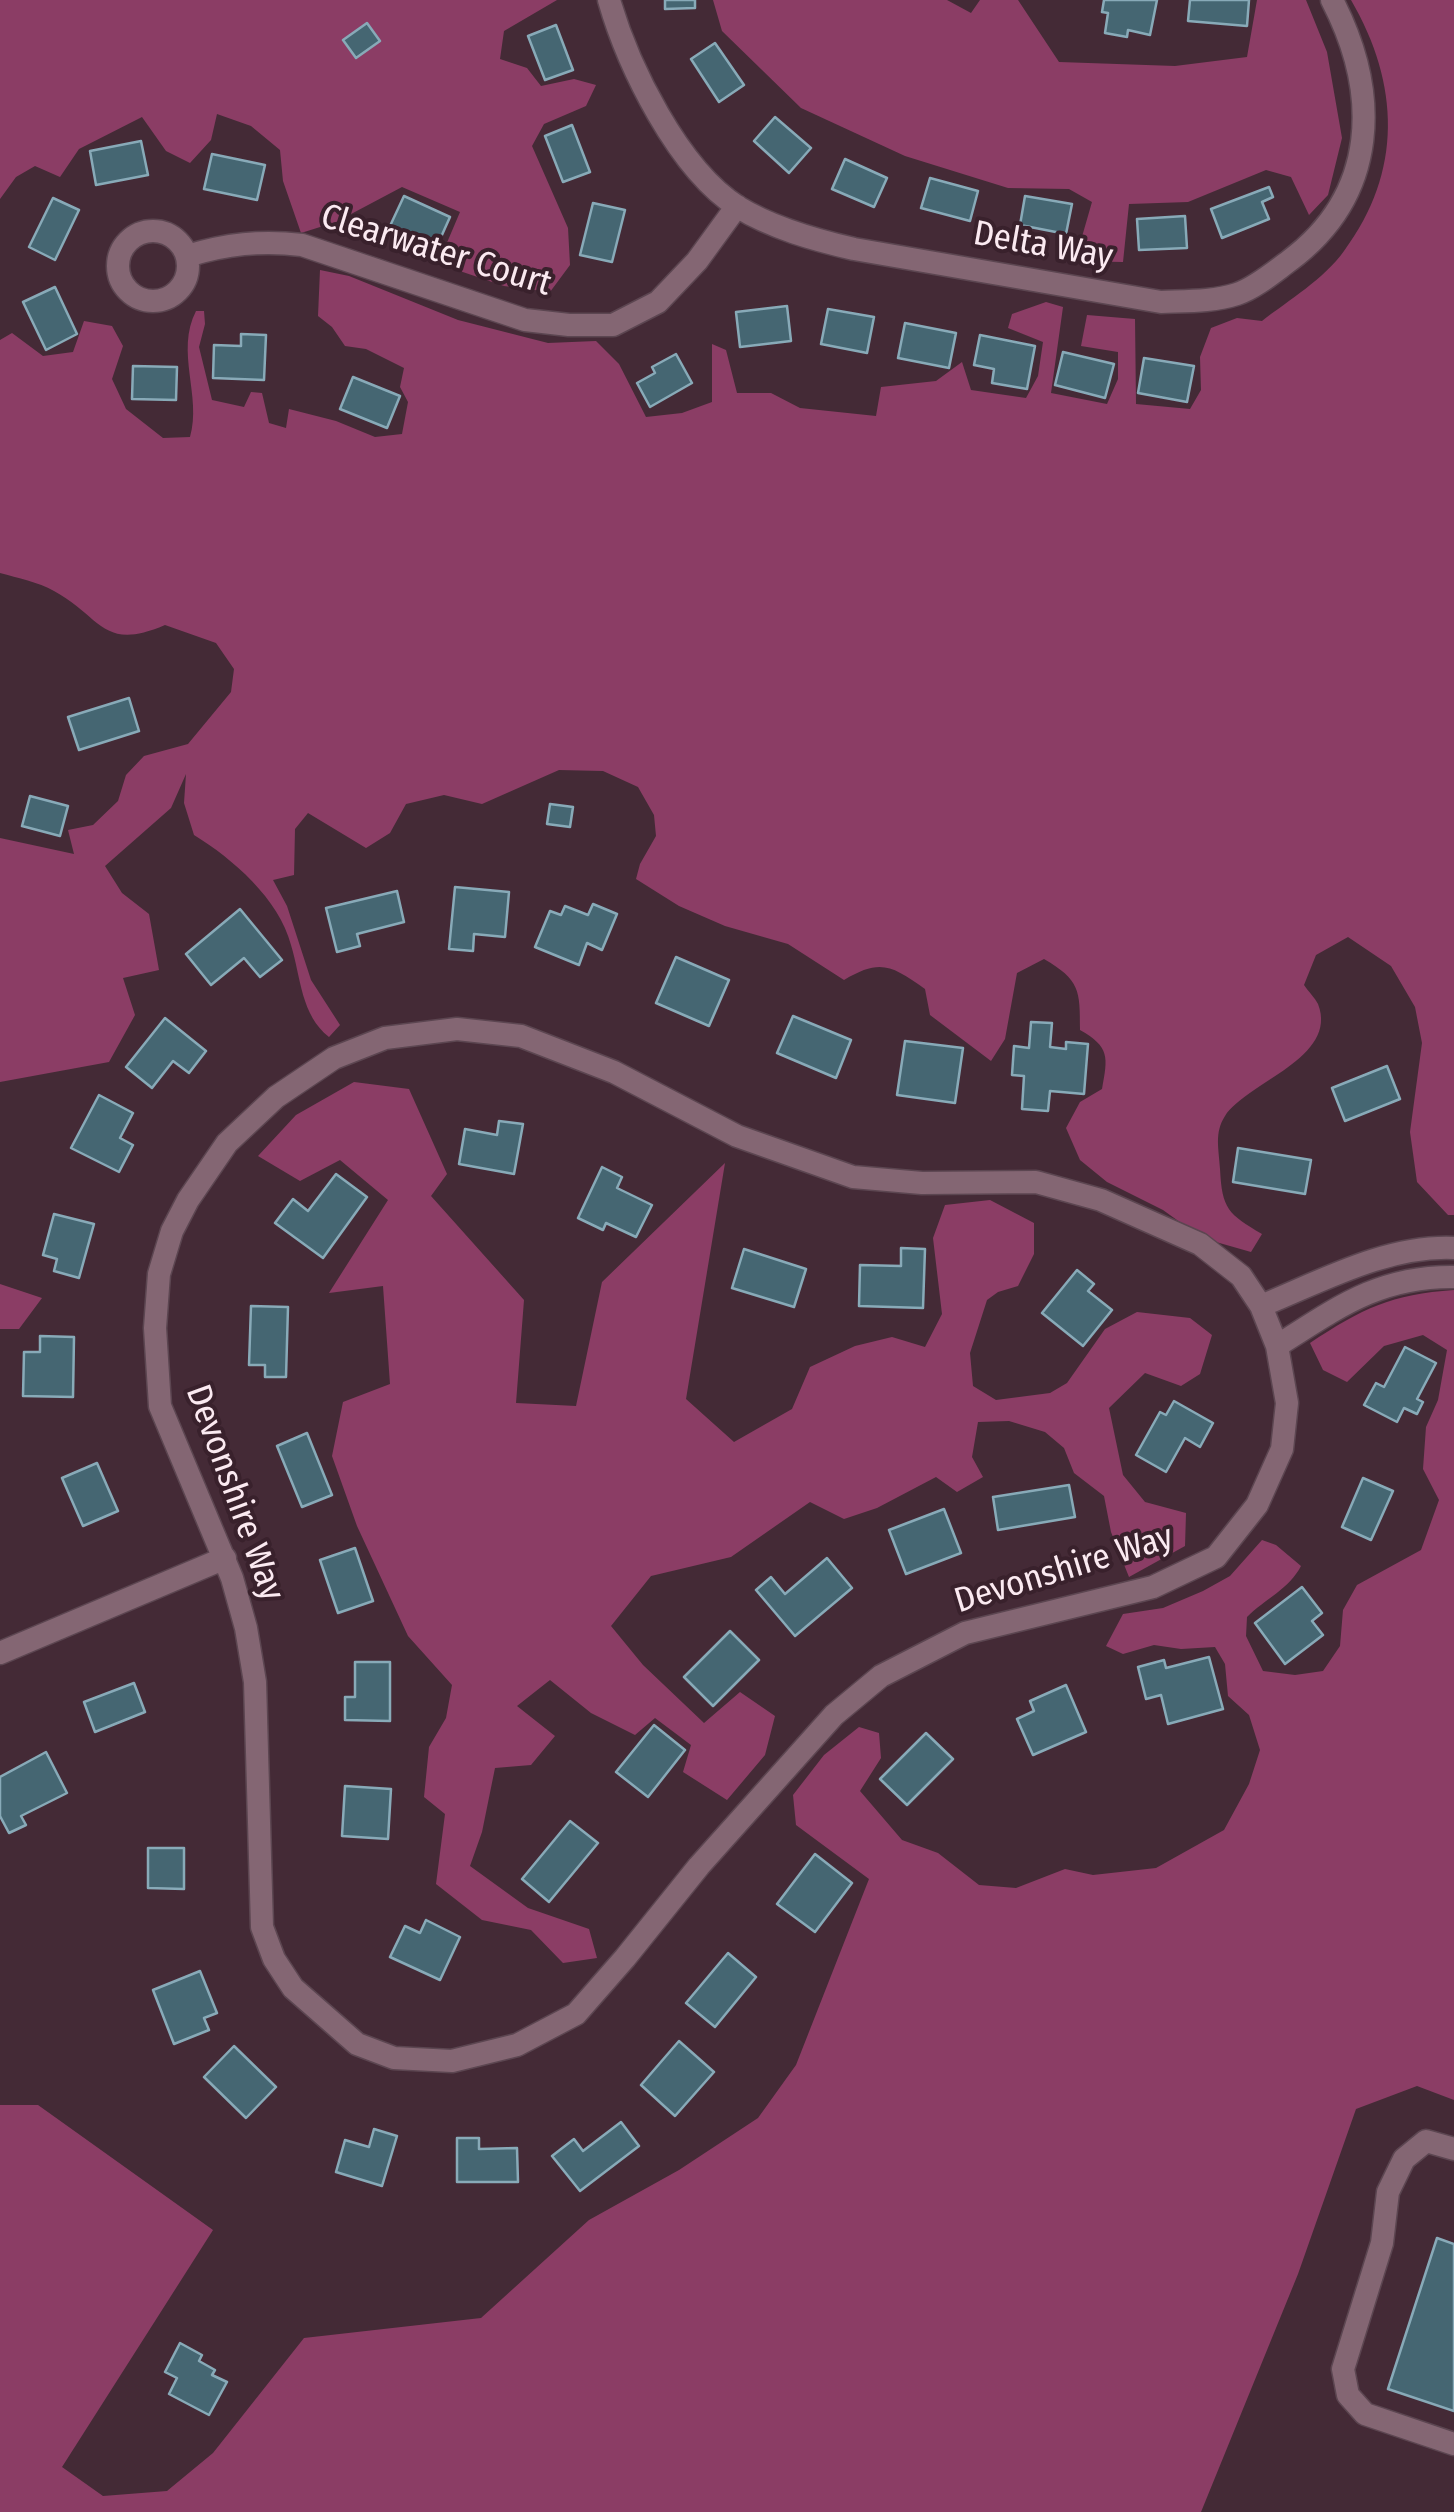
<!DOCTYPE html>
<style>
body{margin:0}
canvas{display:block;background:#442a36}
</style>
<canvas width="1454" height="2512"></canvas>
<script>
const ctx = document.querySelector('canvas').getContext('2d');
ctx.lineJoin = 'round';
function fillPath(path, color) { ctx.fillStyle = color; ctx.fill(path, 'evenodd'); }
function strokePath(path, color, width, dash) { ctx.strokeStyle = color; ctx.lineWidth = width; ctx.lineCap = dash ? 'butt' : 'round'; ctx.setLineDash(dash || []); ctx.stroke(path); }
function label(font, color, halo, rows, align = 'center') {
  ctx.font = font + ' "Fira Sans Condensed",sans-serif'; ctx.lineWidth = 8; ctx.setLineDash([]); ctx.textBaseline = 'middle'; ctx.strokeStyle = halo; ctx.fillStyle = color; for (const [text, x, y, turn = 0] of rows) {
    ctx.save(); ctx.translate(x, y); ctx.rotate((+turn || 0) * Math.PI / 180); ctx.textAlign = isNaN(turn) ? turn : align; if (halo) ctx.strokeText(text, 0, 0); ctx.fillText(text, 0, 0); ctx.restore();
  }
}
const forest = new Path2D(`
 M0,0H557L504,31L500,59L527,68L541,86L574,79L596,85L586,106L544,124L532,146L568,228L570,265L550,292L504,286L454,269L446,245L460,212L402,187L336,222L301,233L283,181L280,150L251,126L217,114L211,140L190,163L166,151L142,117L79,149L60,177L35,166L16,177L0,199Z
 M713,0H947L971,13L980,0H1018L1059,62L1175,66L1247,57L1257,0H1306L1327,52L1342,138L1328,195L1309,215L1291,177L1266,170L1188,202L1129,204L1123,262L1075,261L1092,202L1069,189L1008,188L905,156L801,108L722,31Z
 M1351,0H1454V1215H1448L1417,1182L1410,1132L1422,1043L1415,1007L1391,966L1348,937L1316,955L1304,985C1308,991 1315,998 1318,1004C1339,1058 1247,1082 1225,1116C1214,1133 1219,1149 1220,1169C1222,1209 1228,1214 1262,1234L1251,1252L1202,1238L1163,1210L1107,1182L1080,1160L1066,1128L1080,1102L1102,1089C1108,1057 1110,1047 1080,1030C1080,990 1080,980 1044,959L1017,973L1005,1039L991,1061L930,1015L925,989C892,966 881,958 844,980L788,944L725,926L679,906L636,879L640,864L656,836L654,815L638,787L603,771L559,770L482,804L444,795L406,804L390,833L366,848L308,813L295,829L294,875L273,880L287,906L311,980L340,1025L329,1037C301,1015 301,978 291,945C279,899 233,859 194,835L184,803L186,774L171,808L105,866L122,893L149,914L159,970L123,978L135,1015L109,1062L0,1082V838L74,854L68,830L93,825L118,801L126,775L144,756L188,744L231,692L234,669L216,643L165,625C102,652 102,617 54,591C38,582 18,578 0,573V340L12,333L43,356L73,352L84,321L112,326L123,346L112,379L126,409L163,438L190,437C202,396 175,352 196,311H204L205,324L199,347L212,400L244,407L251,392L262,393L269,423L286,428L289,409L336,421L375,437L402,434L408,402L400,387L404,368L366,349L345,346L332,327L318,316L320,270L349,276L458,320L548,343L596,341L619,364L646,417L682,413L712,402V344L726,350L737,393H771L800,408L876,416L881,387L936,381L962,362L971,390L1026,398L1038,376L1043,342L1008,328L1012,314L1046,302L1063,307L1051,393L1107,404L1118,379V352L1081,346L1087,315L1135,319L1136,404L1190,409L1201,390L1200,357L1211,328L1237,318L1262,321C1289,300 1324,279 1344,251C1403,172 1400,84 1351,0Z
 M354,1082L409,1089L447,1174L431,1196L524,1300L516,1403L576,1406L602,1282L725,1163L686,1399L734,1442L792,1409L810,1367L855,1346L892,1337L925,1347L942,1314L933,1238L945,1205L990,1200L1034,1223V1254L1018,1286L998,1292L987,1300L970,1353L973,1386L996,1400L1050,1393L1067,1383L1105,1329L1137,1312L1190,1318L1212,1335L1200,1374L1181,1386L1145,1373L1109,1408L1123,1475L1145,1502L1186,1513L1185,1546L1129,1577L1111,1532L1104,1496L1074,1473L1064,1448L1045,1432L1009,1421L978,1422L972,1457L983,1477L957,1492L936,1477L877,1508L844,1519L810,1502L731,1557L651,1576L611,1626L643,1665L704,1723L740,1692L775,1716L765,1755L727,1800L683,1772L691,1745L655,1718L635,1735L591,1713L550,1680L517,1706L555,1736L531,1765L495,1768L482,1832L470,1866L528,1908L589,1929L597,1958L563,1963L531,1930L482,1920L436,1884L445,1814L424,1797L429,1747L446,1718L452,1685L408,1636L357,1526L332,1456L343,1402L390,1384L383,1286L329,1293L388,1200L340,1160L300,1181L258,1156L296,1115Z
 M0,1284L42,1298L19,1329H0Z
 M1454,1290V2100L1417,2086L1356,2109L1298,2274L1201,2512H0V2105H38L213,2230L62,2467L103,2496L167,2491L213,2453L304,2338L481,2318L589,2220L679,2170L758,2118L796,2065L869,1879L796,1825L793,1795L824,1755L859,1727L879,1733L881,1758L860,1791L902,1840L938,1853L979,1885L1016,1888L1065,1869L1093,1875L1156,1868L1224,1830L1249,1784L1260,1750L1249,1715L1228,1696L1225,1664L1215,1647L1181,1649L1154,1645L1123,1654L1106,1646L1123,1614L1163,1608L1203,1591L1230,1576L1262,1540L1276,1545L1301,1566C1289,1589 1265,1599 1247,1617L1246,1636L1263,1671L1295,1675L1323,1671L1340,1646L1343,1610L1357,1585L1421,1550L1439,1500L1423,1469L1426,1427L1438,1400L1447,1350L1423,1335L1384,1346L1347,1382L1323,1370L1310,1343C1361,1309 1392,1294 1454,1290Z`);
const building = new Path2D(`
 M665,0H695V8L665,9Z
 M1104,0H1157L1150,35L1128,30L1127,37L1105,33L1108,13L1102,12Z
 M1190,0H1249L1247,26L1188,21Z
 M367,23L380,41L356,58L343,40Z
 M556,25L573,70L545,80L528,36Z
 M715,43L744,85L719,102L691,59Z
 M775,117L811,148L789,173L754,141Z
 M572,125L590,172L563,182L545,136Z
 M141,141L148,175L96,185L90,151Z
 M212,154L265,165L257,200L204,189Z
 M845,159L887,178L874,207L832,189Z
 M930,178L978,191L970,221L921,208Z
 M1269,187L1273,197L1262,202L1269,219L1222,238L1211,209Z
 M404,196L450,217L437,246L390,226Z
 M1025,196L1072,204L1066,234L1020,225Z
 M53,198L79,210L55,260L29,247Z
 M593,203L625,210L612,262L580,255Z
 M1185,216L1187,248L1139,250L1137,219Z
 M55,287L77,334L46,350L23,302Z
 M787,306L791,341L740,347L736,312Z
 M828,309L874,317L867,353L821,344Z
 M905,323L956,333L949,368L898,358Z
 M241,334L266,335L264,380L213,378L214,345L241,346Z
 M980,335L1035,346L1027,389L992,383L994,369L974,365Z
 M1063,352L1114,364L1105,398L1055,385Z
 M676,354L692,383L650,407L637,383L655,373L652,367Z
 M1144,358L1194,366L1187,402L1138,393Z
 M133,366L177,367L176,400L132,399Z
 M353,377L400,396L387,428L340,409Z
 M129,698L139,731L79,750L68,717Z
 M30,796L68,806L60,836L22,826Z
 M550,804L573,807L570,827L547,824Z
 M455,887L509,892L505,937L474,934L473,951L449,949Z
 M397,891L404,922L357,934L360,946L337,952L326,908Z
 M593,904L617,914L602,950L587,943L579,965L535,947L550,911L561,915L565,906L588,915Z
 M240,909L282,960L260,977L244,958L211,985L186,954Z
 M676,957L729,980L709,1026L656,1003Z
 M793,1016L851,1040L836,1078L777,1053Z
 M165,1018L206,1051L189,1073L173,1061L152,1088L126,1067Z
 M1031,1022L1052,1023L1050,1047L1066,1049V1042L1088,1044L1084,1094L1050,1091L1048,1111L1022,1109L1024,1076L1012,1075L1014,1046L1029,1048Z
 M905,1041L963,1048L955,1103L897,1095Z
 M1387,1066L1400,1099L1345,1121L1332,1088Z
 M99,1095L133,1113L120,1138L133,1145L119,1172L71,1148Z
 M499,1121L523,1124L514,1174L459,1164L465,1129L497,1135Z
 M1238,1148L1311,1160L1305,1194L1233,1182Z
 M602,1167L622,1177L617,1188L652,1205L636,1237L606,1223L603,1230L578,1218Z
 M336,1174L367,1197L323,1258L275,1223L293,1199L308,1211Z
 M54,1214L94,1224L79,1278L54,1271L57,1259L43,1255Z
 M901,1248L925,1249L923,1308L859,1306L860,1265L901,1266Z
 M744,1249L806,1269L794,1307L732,1288Z
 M1077,1270L1094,1284L1088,1291L1112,1310L1083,1346L1042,1313Z
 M251,1306L288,1307L286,1377H265V1365H249Z
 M40,1336L74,1337L73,1397L23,1396L24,1352H40Z
 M1405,1347L1436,1363L1417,1399L1423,1402L1417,1414L1404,1408L1397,1422L1364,1405L1376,1383L1384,1387Z
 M1174,1401L1213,1423L1200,1447L1185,1438L1166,1472L1136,1455L1160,1412L1166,1415Z
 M307,1433L332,1495L302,1507L277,1446Z
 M97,1463L118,1511L83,1526L62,1478Z
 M1363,1478L1393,1491L1371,1540L1342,1527Z
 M1069,1485L1075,1517L998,1530L993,1497Z
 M944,1509L961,1553L906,1574L889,1530Z
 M355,1548L373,1601L338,1613L320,1560Z
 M827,1558L852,1588L795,1636L756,1590L771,1577L785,1594Z
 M1302,1587L1322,1613L1312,1621L1323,1635L1285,1664L1255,1623Z
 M730,1631L759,1660L713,1706L684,1677Z
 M1209,1657L1223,1709L1168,1724L1161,1695L1146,1699L1138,1667L1164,1660L1166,1668Z
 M355,1662H390V1721L345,1720V1697H355Z
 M134,1683L145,1712L95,1732L84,1702Z
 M1066,1685L1086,1732L1033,1755L1017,1719L1034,1711L1030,1701Z
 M654,1725L685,1750L648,1797L616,1772Z
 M926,1733L953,1759L907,1805L880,1779Z
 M46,1752L67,1793L21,1816L26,1825L9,1833L0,1816V1777Z
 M345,1786L391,1789L388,1839L342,1836Z
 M570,1821L598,1843L549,1902L522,1879Z
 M148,1848H184V1889L148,1888Z
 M815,1854L852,1883L815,1932L777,1904Z
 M426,1920L460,1937L440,1980L390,1957L405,1926L420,1933Z
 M728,1953L756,1977L715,2027L686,2003Z
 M200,1971L217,2013L204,2018L209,2030L174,2044L153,1990Z
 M679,2041L714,2072L675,2116L641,2085Z
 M234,2046L276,2087L246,2118L204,2077Z
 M621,2122L639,2146L580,2191L552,2156L574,2139L583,2151Z
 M374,2129L397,2136L382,2186L336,2172L345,2140L369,2147Z
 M457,2138H479V2149L517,2148L518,2182H457Z
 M1437,2238L1454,2244V2411L1388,2389Z
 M180,2343L202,2355L199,2361L215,2370L212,2375L227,2382L209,2415L169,2394L177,2378L165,2372Z`);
const minor = new Path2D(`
 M609,0C628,66 678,169 738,207C772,228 815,240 854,249L1161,302C1186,301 1213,302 1237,294C1255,288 1274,272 1289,261C1379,194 1380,93 1332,0
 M118 266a35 35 0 1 1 70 0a35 35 0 1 1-70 0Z
 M187,256C226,244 261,240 302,245L525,320L569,325H613L658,302L697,261L737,206
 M457,1029L521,1036L614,1072L737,1136L853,1177L922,1183L1036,1182L1101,1200L1200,1244L1241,1276L1261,1306L1277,1346L1287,1403L1282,1449L1257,1505L1216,1557L1153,1587L965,1633L881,1676L834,1715L699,1866L625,1958L576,2014L517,2045L452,2061L394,2058L357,2044L293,1988L274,1959L262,1927L255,1682L246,1628L232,1578L160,1406L155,1328L159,1274L172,1231L188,1200L227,1143L276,1097L334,1058L385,1038Z
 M1261,1306C1322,1281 1387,1245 1454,1248
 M1277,1346C1337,1308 1379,1276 1454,1277
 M0,1653L225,1558
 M1454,2149L1426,2141L1404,2159L1388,2192L1382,2243L1343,2369L1348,2395L1365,2414L1454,2444`);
const streetNames = [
 ["Delta Way",1043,246,10],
 ["Clearwater Court",436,251,17],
 ["Devonshire Way",234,1493,70],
 ["Devonshire Way",1064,1570,-17]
];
fillPath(forest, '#8b3d65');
fillPath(building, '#456672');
strokePath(building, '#88aab8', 2.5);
strokePath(minor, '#5c4651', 25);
strokePath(minor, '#846673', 22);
label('35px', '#fbeaf1', '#39212c', streetNames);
</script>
